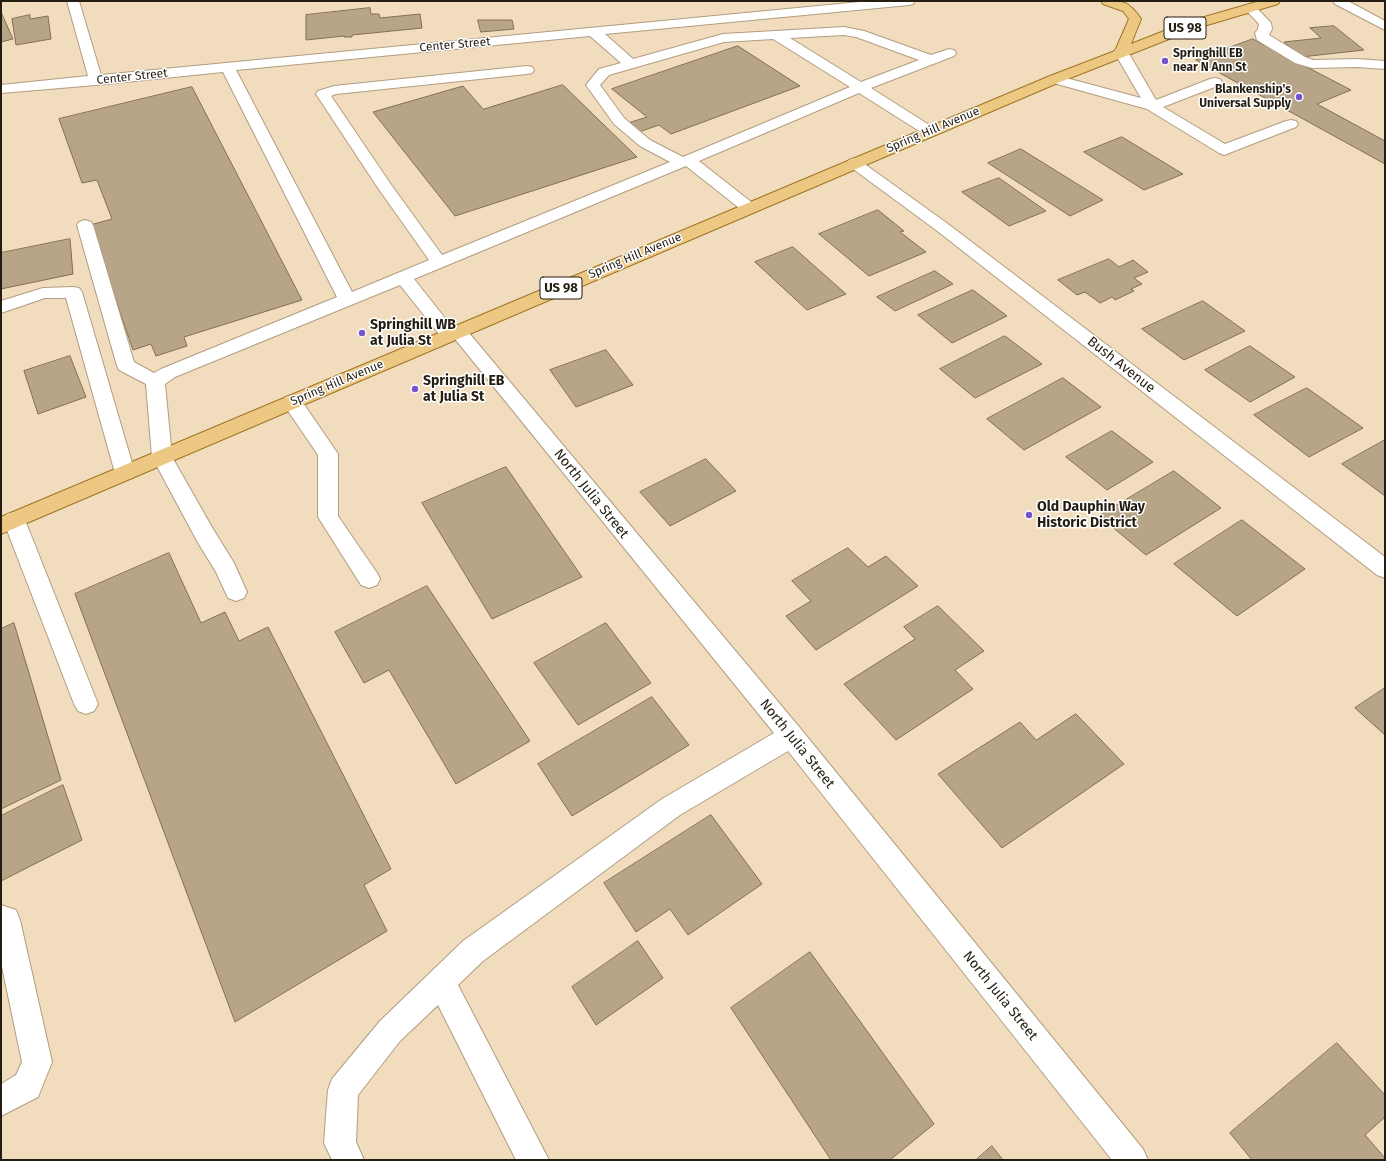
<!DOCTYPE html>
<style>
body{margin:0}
#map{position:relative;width:1386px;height:1161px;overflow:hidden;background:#f1ddbd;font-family:"Fira Sans",sans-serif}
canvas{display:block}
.frame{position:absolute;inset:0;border:2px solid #241d11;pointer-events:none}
</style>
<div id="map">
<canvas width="1386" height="1161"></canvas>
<div class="frame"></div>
</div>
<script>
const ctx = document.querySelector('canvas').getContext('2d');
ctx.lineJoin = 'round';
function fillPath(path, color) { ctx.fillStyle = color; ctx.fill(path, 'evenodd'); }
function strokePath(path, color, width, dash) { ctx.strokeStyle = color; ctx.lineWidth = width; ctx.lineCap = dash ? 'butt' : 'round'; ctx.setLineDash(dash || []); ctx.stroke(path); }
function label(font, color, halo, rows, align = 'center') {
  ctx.font = font + ' "Fira Sans",sans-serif'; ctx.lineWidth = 3; ctx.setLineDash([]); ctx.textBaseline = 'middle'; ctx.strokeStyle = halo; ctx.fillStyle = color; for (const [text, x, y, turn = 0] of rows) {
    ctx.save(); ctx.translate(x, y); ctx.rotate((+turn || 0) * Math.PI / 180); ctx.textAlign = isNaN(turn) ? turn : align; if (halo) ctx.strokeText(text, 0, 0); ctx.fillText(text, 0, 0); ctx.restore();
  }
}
const building = new Path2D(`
 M370,8L371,14H379L380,18L420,14L422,28L352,35V37H344V36L306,40V15Z
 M1,12L13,39L1,42Z
 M30,15V19L48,16L51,39L16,45L12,19Z
 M478,20H512L514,29L481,32Z
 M1334,26L1364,50L1301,57L1284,42L1321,38L1310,28Z
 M1253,39L1351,90L1317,104L1385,141V164L1196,60Z
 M738,46L800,86L671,134L659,125L636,133L625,124L647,117L612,89Z
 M563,85L637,157L455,216L373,112L463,86L483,109Z
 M192,87L302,300L184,337L187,346L156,356L151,344L133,350L90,225L112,219L97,180L82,183L59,119Z
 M1122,137L1183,174L1144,190L1084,152Z
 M1021,149L1103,200L1070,216L988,163Z
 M999,178L1046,211L1009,226L962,192Z
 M878,210L904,231L900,232L926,252L869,276L819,234Z
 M70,239L73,274L1,289V253Z
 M793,247L846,294L807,310L755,262Z
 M1109,259L1119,267L1133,260L1148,272L1134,278L1142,284L1131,289L1134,291L1115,300L1112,297L1100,303L1085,292L1077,295L1058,280Z
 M935,271L953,284L895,311L877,297Z
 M973,290L1007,316L952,343L918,315Z
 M1203,301L1245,331L1184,360L1142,329Z
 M1005,336L1042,364L975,398L940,369Z
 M1250,346L1295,377L1250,402L1205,370Z
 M606,350L633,385L576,407L550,370Z
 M70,356L86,397L38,414L24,371Z
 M1063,378L1101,407L1024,450L987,419Z
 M1307,388L1363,428L1309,457L1254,415Z
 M1112,431L1153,462L1107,490L1066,457Z
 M1385,440V496L1342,464Z
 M706,459L736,491L670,526L640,492Z
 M506,467L582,577L492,619L422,503Z
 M1174,471L1221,508L1146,555L1099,516Z
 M1242,520L1305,569L1237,616L1174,564Z
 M848,548L868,567L886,556L918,586L816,650L786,616L811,601L792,581Z
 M169,553L201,623L225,612L239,641L268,627L391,869L364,885L387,931L235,1022L75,594Z
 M427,586L530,741L456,784L389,670L364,683L335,632Z
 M938,606L984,651L955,670L973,689L896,740L844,684L915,639L904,627Z
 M14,623L61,780L1,809V629Z
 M606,623L651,683L578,725L534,663Z
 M1385,688V735L1355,708Z
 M652,697L689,745L572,816L538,764Z
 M1076,714L1124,764L1002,848L938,774L1020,722L1036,740Z
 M63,785L82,840L1,881V816Z
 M711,815L762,884L688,935L670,909L636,932L604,883Z
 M638,941L663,978L596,1025L572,987Z
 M810,952L934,1124L890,1160H831L731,1008Z
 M1337,1043L1385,1095V1117L1365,1135L1385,1158V1160H1252L1230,1133Z
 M992,1146L1003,1160H976Z`);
const minor = new Path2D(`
 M67,1H79L101,75L870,1H915L913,4L909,5L605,34L633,59L723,34L844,27L864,31L931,55L949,49L954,50L956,53L954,56L871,88L934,128L936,131L934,134L929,135L924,134L859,93L699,161L755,205L757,208L755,211L749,213L743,211L686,166L414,279L452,327L458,325L464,327L800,728L1143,1149L1148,1160H1112L788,751L680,815L483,961L458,985L549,1160H516L438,1005L400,1041L358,1095L356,1142L364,1160H332L324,1143L328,1090L332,1079L380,1021L463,941L662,799L774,733L455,339L449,341L443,339L400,285L175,377L165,384L172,457L213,529L234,563L247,592L244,598L236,601L228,598L216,572L197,541L152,457L146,384L119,370L117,366L77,225L79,222L85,220L91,222L93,225L134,362L154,373L161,369L337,297L223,72L96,85L1,93V85L88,76ZM844,35L856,37L919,60L861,82L790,38ZM590,36L621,63L599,69L586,85L614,124L640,146L670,162L442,255L392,186L331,96L336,94L527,74L532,73L534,70L532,67L527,66L334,86L318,91L316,94L378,188L429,260L352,292L236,70ZM773,39L850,87L683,157L650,140L624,118L600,85L609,75L724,42Z
 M1333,1H1348L1385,21V30L1335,4Z
 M1250,4L1254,5L1271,23L1272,29L1269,35L1305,57L1313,60L1357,59L1385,61V69L1357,67L1312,68L1295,63L1257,40L1255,33L1258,29L1259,24L1244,8L1246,5Z
 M1121,48L1126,49L1128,52L1156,100L1210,79L1215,78L1220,79L1222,82L1220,85L1163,107L1225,144L1286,121L1291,120L1296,121L1298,124L1296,127L1224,155L1219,153L1147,109L1050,82L1048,79L1050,76L1055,75L1141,98L1114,52L1116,49Z
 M854,158L859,160L948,224L1385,557V578L1377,575L936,230L849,166L846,163L849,160Z
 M73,287L79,288L82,292L135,473L132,478L125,480L118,478L115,473L66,298H45L1,313V301L43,288Z
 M292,395L299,397L338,454V516L377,573L380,579L377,585L369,588L361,585L318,517V455L282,402L285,397Z
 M14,512L21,514L25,520L98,704L94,711L86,714L78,711L74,704L3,520L7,514Z
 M1,905L16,910L20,920L52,1062L38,1097L1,1116V1084L16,1075L22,1062L1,962Z`);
const major = new Path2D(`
 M1101,1C1123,1 1128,0 1141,19L1131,44L1187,22L1260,1H1280L1278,4L1197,28L1060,82L1,534V517L1050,76L1115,51L1129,19L1123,11L1103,4Z`);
const markers = [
 [1165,61,4,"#7553cd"],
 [1299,97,4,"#7553cd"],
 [362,333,4,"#7553cd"],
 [415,389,4,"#7553cd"],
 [1029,515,4,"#7553cd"]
];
const farStreetnames = [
 ["Center Street",455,45,-5],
 ["Center Street",132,77,-6],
 ["Spring Hill Avenue",933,130,-23],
 ["Spring Hill Avenue",635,256,-23],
 ["Spring Hill Avenue",337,383,-23]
];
const farPoinames = [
 ["Springhill EB",1173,54],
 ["near N Ann St",1173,68],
 ["Blankenship's",1291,90,"right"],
 ["Universal Supply",1291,104,"right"]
];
const shields = [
 [1185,28,42],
 [561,288,42]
];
const shieldNames = [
 ["US 98",1185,28],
 ["US 98",561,288]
];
const poiNames = [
 ["Springhill WB",370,325],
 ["at Julia St",370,341],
 ["Springhill EB",423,381],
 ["at Julia St",423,397],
 ["Old Dauphin Way",1037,507],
 ["Historic District",1037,523]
];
const streetNames = [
 ["Bush Avenue",1121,365,38],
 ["North Julia Street",591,494,51],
 ["North Julia Street",797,744,51],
 ["North Julia Street",1000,996,51]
];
fillPath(building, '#b8a486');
strokePath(building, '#826f53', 1);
strokePath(minor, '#b19d80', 2);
strokePath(major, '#9f7424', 2);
fillPath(minor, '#fff');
fillPath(major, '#edc882');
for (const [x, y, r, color] of markers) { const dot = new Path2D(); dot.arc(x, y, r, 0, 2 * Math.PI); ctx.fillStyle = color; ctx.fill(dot); strokePath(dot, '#fff', 1.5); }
label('12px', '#241d11', '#fff', farStreetnames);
label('bold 12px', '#241d11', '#fff', farPoinames, 'left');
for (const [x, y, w] of shields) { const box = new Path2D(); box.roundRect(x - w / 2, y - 11, w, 22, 3); ctx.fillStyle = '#fff'; ctx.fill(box); strokePath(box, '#241d11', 1); }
label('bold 13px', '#241d11', null, shieldNames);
label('bold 14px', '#241d11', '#fff', poiNames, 'left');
label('14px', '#241d11', '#fff', streetNames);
</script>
